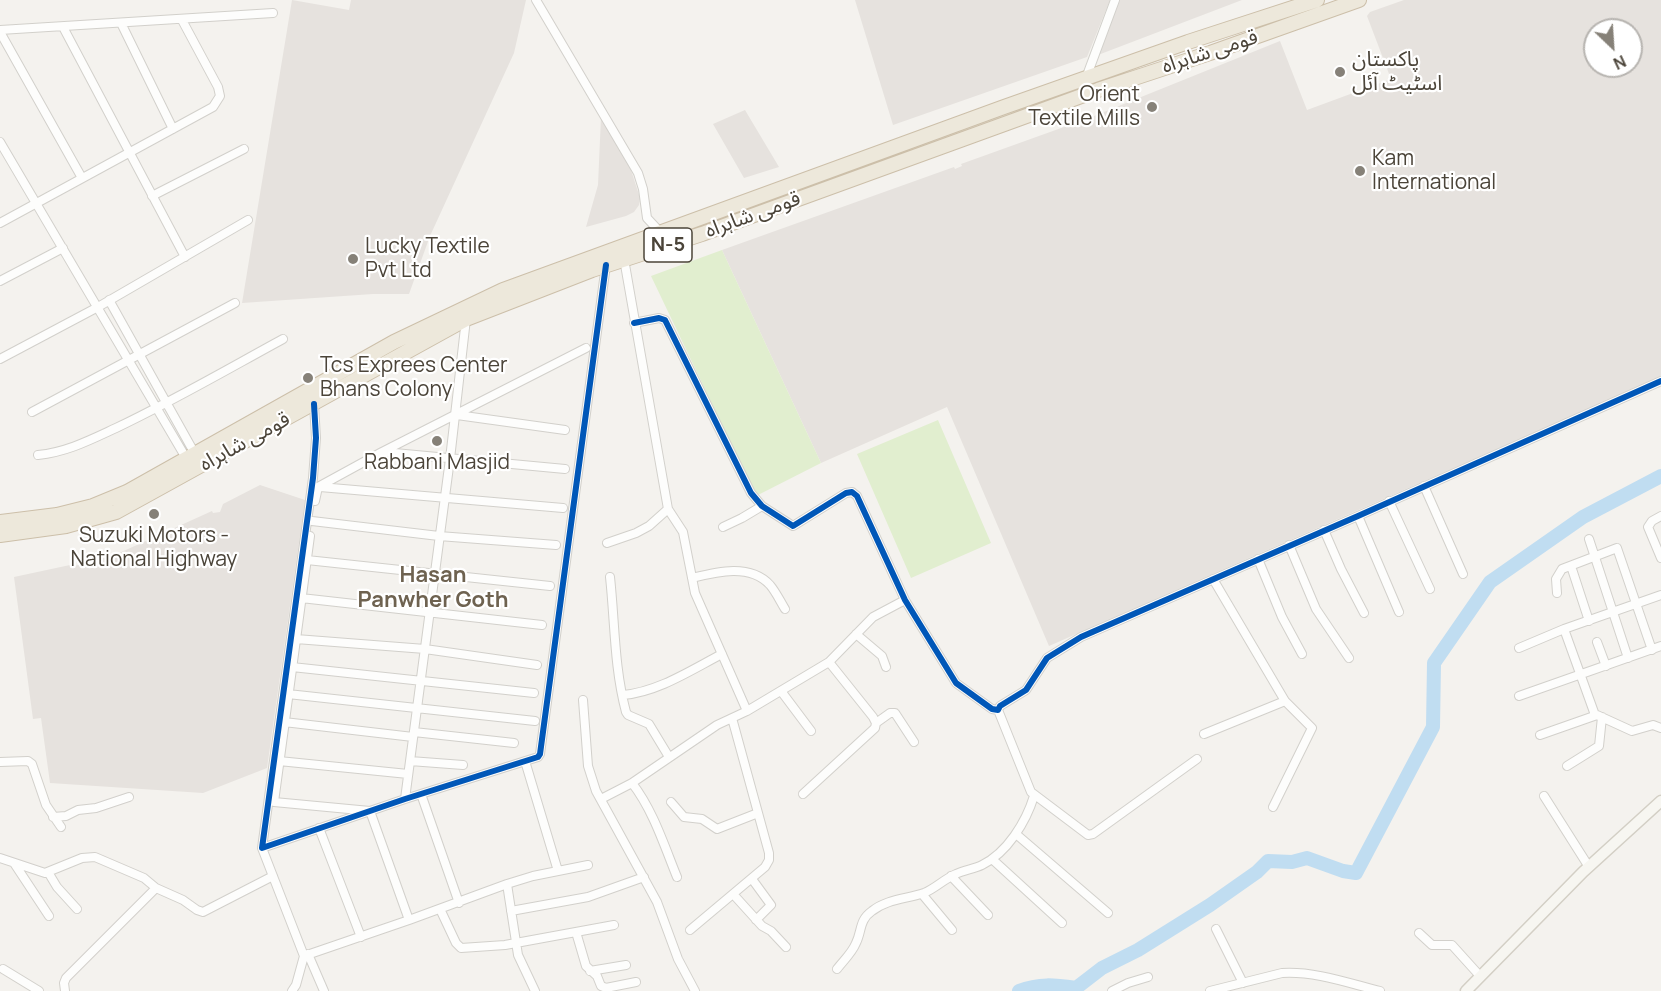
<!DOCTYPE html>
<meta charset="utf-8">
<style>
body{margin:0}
#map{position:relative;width:1661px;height:991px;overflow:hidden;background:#f4f2ee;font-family:Manrope,sans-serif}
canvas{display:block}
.north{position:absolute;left:1583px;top:18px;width:60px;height:60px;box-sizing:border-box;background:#fff;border:2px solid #b7b4b0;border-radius:50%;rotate:155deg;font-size:16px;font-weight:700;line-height:24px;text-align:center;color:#4b4439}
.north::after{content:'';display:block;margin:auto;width:21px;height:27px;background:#868178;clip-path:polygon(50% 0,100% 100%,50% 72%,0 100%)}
</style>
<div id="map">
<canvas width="1661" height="991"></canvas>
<div class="north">N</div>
</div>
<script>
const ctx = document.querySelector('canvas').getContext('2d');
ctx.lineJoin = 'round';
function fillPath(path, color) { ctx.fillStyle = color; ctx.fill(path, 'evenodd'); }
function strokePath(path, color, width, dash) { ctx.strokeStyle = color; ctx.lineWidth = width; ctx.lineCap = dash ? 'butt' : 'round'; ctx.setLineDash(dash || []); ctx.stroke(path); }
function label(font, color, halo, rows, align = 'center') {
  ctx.font = font + ' Manrope,"Noto Sans Arabic",sans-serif'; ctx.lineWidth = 4.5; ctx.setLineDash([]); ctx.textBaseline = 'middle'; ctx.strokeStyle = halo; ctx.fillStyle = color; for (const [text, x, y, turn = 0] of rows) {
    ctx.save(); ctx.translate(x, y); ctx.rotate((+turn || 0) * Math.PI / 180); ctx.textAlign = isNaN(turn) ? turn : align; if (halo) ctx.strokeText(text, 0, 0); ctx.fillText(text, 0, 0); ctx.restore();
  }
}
const industrial = new Path2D(`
 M292,0L349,10L351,0H526L514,53L430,236L409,294H373L242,303Z
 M855,0H1110L1087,57L893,125Z
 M1120,0H1242L1098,55Z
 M1404,0H1661V377L1049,646L947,407L821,463L722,250L954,167L955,169L962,166L961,164L1089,118L1280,41L1307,110L1391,79L1367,16L1370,12ZM1595,30H1631V66H1595Z
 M745,110L779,167L744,178L713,124Z
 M601,117L631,170L640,198L639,205L634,212L626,216L586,227L598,185Z
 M260,485L305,500L267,768L203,793L50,783L41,718L33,719L14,577L70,565L71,567L117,554L212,511L213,513L220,512L223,504Z`);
const green = new Path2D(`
 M722,250L821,463L756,496L651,276Z
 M938,420L991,543L911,578L857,454Z`);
const river = new Path2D(`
 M1019,991C1039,983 1055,985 1076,988L1102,968L1138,950L1210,905L1257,872L1268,861L1292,862L1307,858L1343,871L1356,873L1433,727L1434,663L1490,582L1583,517L1661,476`);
const street = new Path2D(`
 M536,0L638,173L643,189L647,218L661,233
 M121,23L173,129
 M63,27L185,257
 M0,30L273,13
 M0,32L82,178
 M1086,78L1115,0
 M0,142L186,458
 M152,196L244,149
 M0,223L213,107L220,96L218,87L182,20
 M624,259L668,509L683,532L695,593L747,711
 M0,281L63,248
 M109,300L195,454
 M634,323L659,318L665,320L751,493L762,506L793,526L846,493L852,492L857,496L905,600L956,683L992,709L998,710L1000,706L1026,690L1047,658L1081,637L1358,516L1661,381
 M0,359L98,307L248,220
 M314,404L316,438L313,478L262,848L405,799L538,757L540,754L606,265
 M32,412L235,303
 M457,415L565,430
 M384,452L565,469
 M38,455C67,452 90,440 116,428C173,401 228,369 283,339
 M1424,486L1463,574
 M320,487L563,508
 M315,501L318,487L382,452L586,348
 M1389,501L1430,589
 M1358,516L1399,612
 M1661,516L1652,521L1648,527L1661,558
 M312,521L439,536L556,545
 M723,527L742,518L762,506
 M1324,530L1341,569L1364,613
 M1589,539L1628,658
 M607,543L636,533L649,526L668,509
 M1289,545L1316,609L1349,658
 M1258,559L1282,617L1302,654
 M307,560L550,586
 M1571,566L1589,621
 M610,577C615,623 614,667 626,712L628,715L649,724L669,757
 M692,578C716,572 750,563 770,585C776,592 780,601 785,609
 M1213,579L1285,701L1312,728L1273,807
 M1557,593L1556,579L1562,569L1617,548L1652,650
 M301,598L542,625
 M1564,629L1595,715
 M856,634L882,656L886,667
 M296,639L425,649L537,665
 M1597,642L1606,666
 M1519,648L1564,629L1661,595
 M292,667L534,693
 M781,691L811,731
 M288,694L535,721
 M623,695C658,692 691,670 722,654
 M1519,696L1661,646
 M583,700L588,766L596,791L657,902L678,959L695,991
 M998,710L1031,792L1088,835L1093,834L1197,759
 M284,722L413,737
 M876,723L890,713H895L914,742
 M414,732L514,743
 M1204,734L1285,701
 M1540,735L1597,715L1632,731L1653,725L1661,728
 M279,761L408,774
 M410,761L463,765
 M525,761L558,871
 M0,762L28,761L32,764L46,805L61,827
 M1567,766L1599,746L1602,717
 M632,783C653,810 664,845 677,877
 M421,794L459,903
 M803,794L875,728L876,723L873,717L829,662
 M1544,796L1589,867
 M405,799L450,459L466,319
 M601,799L632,783L717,725L747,711L829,662L873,617L905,600
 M671,802L684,817L702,819L717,829L758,813
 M53,817L66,816L78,810L96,808L129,797
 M319,828L361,937
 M1016,834L1108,913
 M262,848L304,956L296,985L292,991
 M0,858L45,873L82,858L95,857L144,878L156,888L183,900L197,910L203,912L273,876
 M992,859L1062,923
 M14,863L49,916
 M48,872L57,887L77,909
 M951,876L988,915
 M752,879L771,905L756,920
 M507,884L518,955L535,991
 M733,894L762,926L771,931L786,947
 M922,894L952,930
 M440,909L456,943L461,948L505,945L614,925
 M511,911L588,897L644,877
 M409,920L507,884L533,876L588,865
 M1216,929L1243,983
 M690,930L765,867L769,860V853L732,718
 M576,932L586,966L597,976L601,986L606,988L636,982
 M1419,933L1432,945H1452L1480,976
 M308,954L324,991
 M304,956L409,920L370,811L274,802L310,536
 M3,969L39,991
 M837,969C843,961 852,953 856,943C862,931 859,920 872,911C887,899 907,899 924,893C936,888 944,879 956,874C964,870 974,869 982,865C1007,853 1026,822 1034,796
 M590,971L626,965
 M65,991L64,983L66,978L156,888
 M1112,991L1128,983L1148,977
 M1210,991L1282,973C1315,971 1348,983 1380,991`);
const secondary = new Path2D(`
 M1466,991L1583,872L1661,801`);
const highway = new Path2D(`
 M0,522L57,515L93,506L127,492L394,342L503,290L1004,107L1188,42L1317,0
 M0,535L66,526L116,512L466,319L592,270L702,234L1098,90L1210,53L1359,0`);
const cycleway = new Path2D(`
 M634,323L659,318L665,320L751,493L762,506L793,526L846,493L852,492L857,496L905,600L956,683L992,709L998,710L1000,706L1026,690L1047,658L1081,637L1358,516L1661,381
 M314,404L316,438L313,478L262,848L405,799L538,757L540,754L606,265`);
const markers = [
 [1340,72,6,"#868178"],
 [1152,107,6,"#868178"],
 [1360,171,6,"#868178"],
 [353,259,6,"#868178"],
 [308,378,6,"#868178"],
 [437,441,6,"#868178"],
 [154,514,6,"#868178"]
];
const shields = [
 [668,245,48]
];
const shieldNames = [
 ["N-5",668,245]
];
const streetNames = [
 ["قومی شاہراہ",1210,52,-18],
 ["قومی شاہراہ",753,215,-20],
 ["قومی شاہراہ",245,442,-29]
];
const poiNames = [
 ["پاکستان",1352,60],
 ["اسٹیٹ آئل",1352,84],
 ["Orient",1140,95,"right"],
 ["Textile Mills",1140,119,"right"],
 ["Kam",1372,159],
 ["International",1372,183],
 ["Lucky Textile",365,247],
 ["Pvt Ltd",365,271],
 ["Tcs Exprees Center",320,366],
 ["Bhans Colony",320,390],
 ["Rabbani Masjid",437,463,"center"],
 ["Suzuki Motors -",154,536,"center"],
 ["National Highway",154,560,"center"]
];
const neighbourhoodNames = [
 ["Hasan",433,576],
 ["Panwher Goth",433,601]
];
fillPath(industrial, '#e6e2de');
fillPath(green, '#e1eecf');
strokePath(river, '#c0ddf1', 14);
strokePath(street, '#d2d0cb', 10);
strokePath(secondary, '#d3cfc5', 13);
strokePath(highway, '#ccbfa9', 16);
strokePath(street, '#fdfdfc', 8);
strokePath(secondary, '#f7f6f1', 10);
strokePath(highway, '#ede8db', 14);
strokePath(cycleway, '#0057b8', 6);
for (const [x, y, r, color] of markers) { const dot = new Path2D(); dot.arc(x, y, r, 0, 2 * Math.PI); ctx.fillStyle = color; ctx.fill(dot); strokePath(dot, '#fff', 2); }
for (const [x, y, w] of shields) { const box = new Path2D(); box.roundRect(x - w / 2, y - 17, w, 34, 4.5); ctx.fillStyle = '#fff'; ctx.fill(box); strokePath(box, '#4b4439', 1.5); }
label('bold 20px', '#4b4439', null, shieldNames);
label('21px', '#4b4439', '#fff', streetNames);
label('21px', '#4b4439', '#fff', poiNames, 'left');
label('bold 22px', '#6e6250', '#fff', neighbourhoodNames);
</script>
